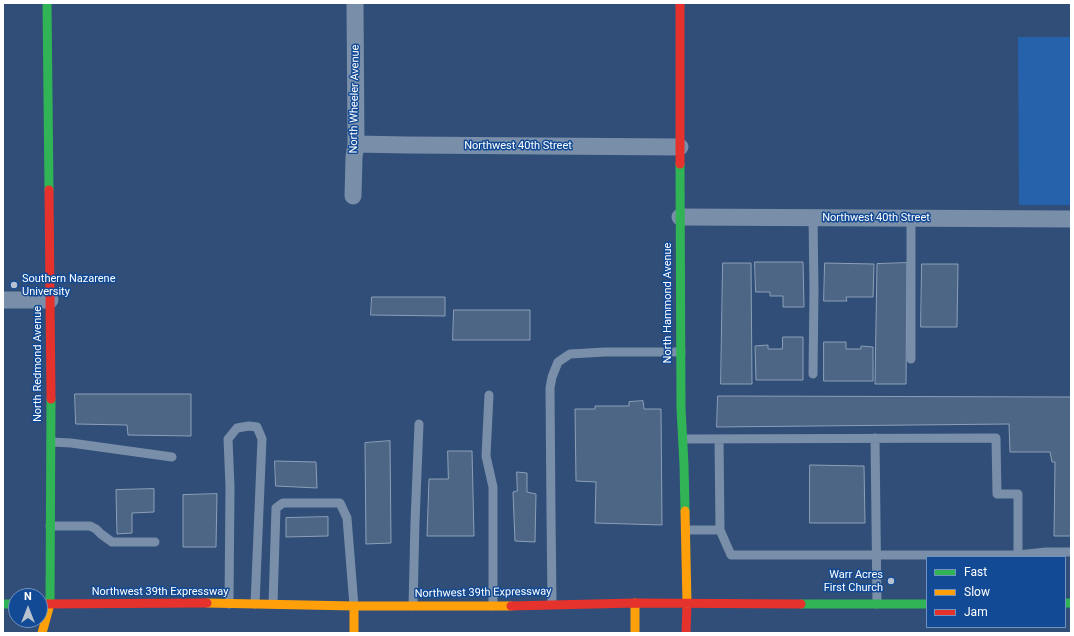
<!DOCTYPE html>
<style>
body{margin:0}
#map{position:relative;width:1074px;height:636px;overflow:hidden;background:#304e77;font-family:Roboto,sans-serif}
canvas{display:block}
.frame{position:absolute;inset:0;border:4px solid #fff;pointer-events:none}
.legend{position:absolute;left:926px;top:556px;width:140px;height:72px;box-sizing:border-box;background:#124a95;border:1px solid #7192bf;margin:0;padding:5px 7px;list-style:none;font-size:12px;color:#fff}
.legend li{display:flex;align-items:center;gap:8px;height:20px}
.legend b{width:20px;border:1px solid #7192bf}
.north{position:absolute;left:8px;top:588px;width:40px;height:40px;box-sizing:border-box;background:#124a95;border:1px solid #7192bf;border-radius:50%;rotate:0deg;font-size:11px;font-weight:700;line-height:16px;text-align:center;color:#fff}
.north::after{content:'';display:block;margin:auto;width:14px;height:18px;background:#b7c1cf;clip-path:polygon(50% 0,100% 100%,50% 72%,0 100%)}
</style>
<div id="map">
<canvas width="1074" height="636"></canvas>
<div class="frame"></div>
<ul class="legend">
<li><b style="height:5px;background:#30b455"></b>Fast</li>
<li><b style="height:5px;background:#ff9f0a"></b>Slow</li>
<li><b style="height:5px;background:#e5322d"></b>Jam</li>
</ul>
<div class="north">N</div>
</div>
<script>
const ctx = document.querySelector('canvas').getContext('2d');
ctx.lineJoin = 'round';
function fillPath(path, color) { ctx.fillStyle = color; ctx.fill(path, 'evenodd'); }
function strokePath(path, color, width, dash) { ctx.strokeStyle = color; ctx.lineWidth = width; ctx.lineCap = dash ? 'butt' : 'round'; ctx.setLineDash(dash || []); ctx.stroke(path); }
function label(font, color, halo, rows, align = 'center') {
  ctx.font = font + ' Roboto,sans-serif'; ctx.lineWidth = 3; ctx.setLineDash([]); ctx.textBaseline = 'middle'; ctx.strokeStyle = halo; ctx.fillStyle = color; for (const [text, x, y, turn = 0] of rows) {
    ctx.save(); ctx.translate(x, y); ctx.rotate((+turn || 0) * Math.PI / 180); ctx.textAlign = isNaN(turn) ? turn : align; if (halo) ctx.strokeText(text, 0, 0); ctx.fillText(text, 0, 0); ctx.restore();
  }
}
const green = new Path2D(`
 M1018,37H1071V205H1019Z`);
const building = new Path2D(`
 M755,262H803L804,307H783V296H770V292H756Z
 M723,263H751L752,384H721Z
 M825,263L874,264L873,297H846L847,301H824Z
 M907,263L906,384H875L877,264Z
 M922,264H958L957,327H921Z
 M372,297H445V316L371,315Z
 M454,310H530V340H453Z
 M783,337H803V380H756L755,346L768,345V349H782Z
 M824,342H846V349H861V346L873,347V381H824Z
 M75,394H191V436L128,435L127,425L76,424Z
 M718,396L1071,397V536H1054L1055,462H1052L1050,452H1010L1009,424L717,427Z
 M643,401L644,409H661L662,525L595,523L596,482L576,481L575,409H595V406H629V402Z
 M390,441L391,543L366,544L365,443Z
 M448,451H472L474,536H427L429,479H448Z
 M275,461L316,462L317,488L276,486Z
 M810,465L864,466L865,523H810Z
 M517,472L527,473V492L536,494L535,542L515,541L513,492L517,491Z
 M154,489V512L132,513V533L117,534L116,490Z
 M217,494L216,547H183V495Z
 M328,517V536L286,537V518Z`);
const lane = new Path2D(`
 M813,217L814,290L813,374
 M911,218V359
 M489,395L486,456L493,487V606
 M875,438L877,604
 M683,439L996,438L997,494H1018V555
 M719,439L720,530L731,555H1018L1046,552H1071
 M51,442L71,443L172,457
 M50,526H90L96,529L101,534L112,542H155
 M686,530H720
 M229,604L230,487L228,439L237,428L249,426L257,427L262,439L255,604
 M273,604L276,508L283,503H340L347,518L354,606
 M552,604L551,514L550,388L552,377L558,362L570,354L605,352H681
 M413,606L415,522L419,424`);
const street = new Path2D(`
 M356,144L407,145L680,147
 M353,196L354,157L356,144L355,3
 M680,217L1071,219
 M3,300H50`);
const fast = new Path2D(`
 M47,3L49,190
 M680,164L681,408L684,465L685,511
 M1065,603H1071
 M3,604H16
 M50,604L51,399
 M801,604H927`);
const slow = new Path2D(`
 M685,511L687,604
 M207,603L354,606H511
 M635,603V633
 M354,606V633
 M42,633L50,604`);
const jam = new Path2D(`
 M680,3V164
 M49,190L51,399
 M40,604L207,603
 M511,606L635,603L801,604
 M686,633L687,604`);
const markers = [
 [14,285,4,"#b7c1cf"],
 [891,581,4,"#b7c1cf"]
];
const streetNames = [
 ["North Wheeler Avenue",355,99,-89],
 ["Northwest 40th Street",518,146],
 ["Northwest 40th Street",876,218],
 ["North Hammond Avenue",668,303,-90],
 ["North Redmond Avenue",38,364,-90],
 ["Northwest 39th Expressway",160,592],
 ["Northwest 39th Expressway",483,593,-1]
];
const poiNames = [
 ["Southern Nazarene",22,279],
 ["University",22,292],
 ["Warr Acres",883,575,"right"],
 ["First Church",883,588,"right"]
];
fillPath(green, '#2661ac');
fillPath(building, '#4d6686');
strokePath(building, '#8d9fb7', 1);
strokePath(lane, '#798ea9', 9);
strokePath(street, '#798ea9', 17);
strokePath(fast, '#30b455', 9);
strokePath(slow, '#ff9f0a', 9);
strokePath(jam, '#e5322d', 9);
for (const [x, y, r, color] of markers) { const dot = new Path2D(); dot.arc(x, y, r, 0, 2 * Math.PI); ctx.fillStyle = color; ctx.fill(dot); strokePath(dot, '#124a95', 1.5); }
label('11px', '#fff', '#124a95', streetNames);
label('11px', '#fff', '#124a95', poiNames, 'left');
</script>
